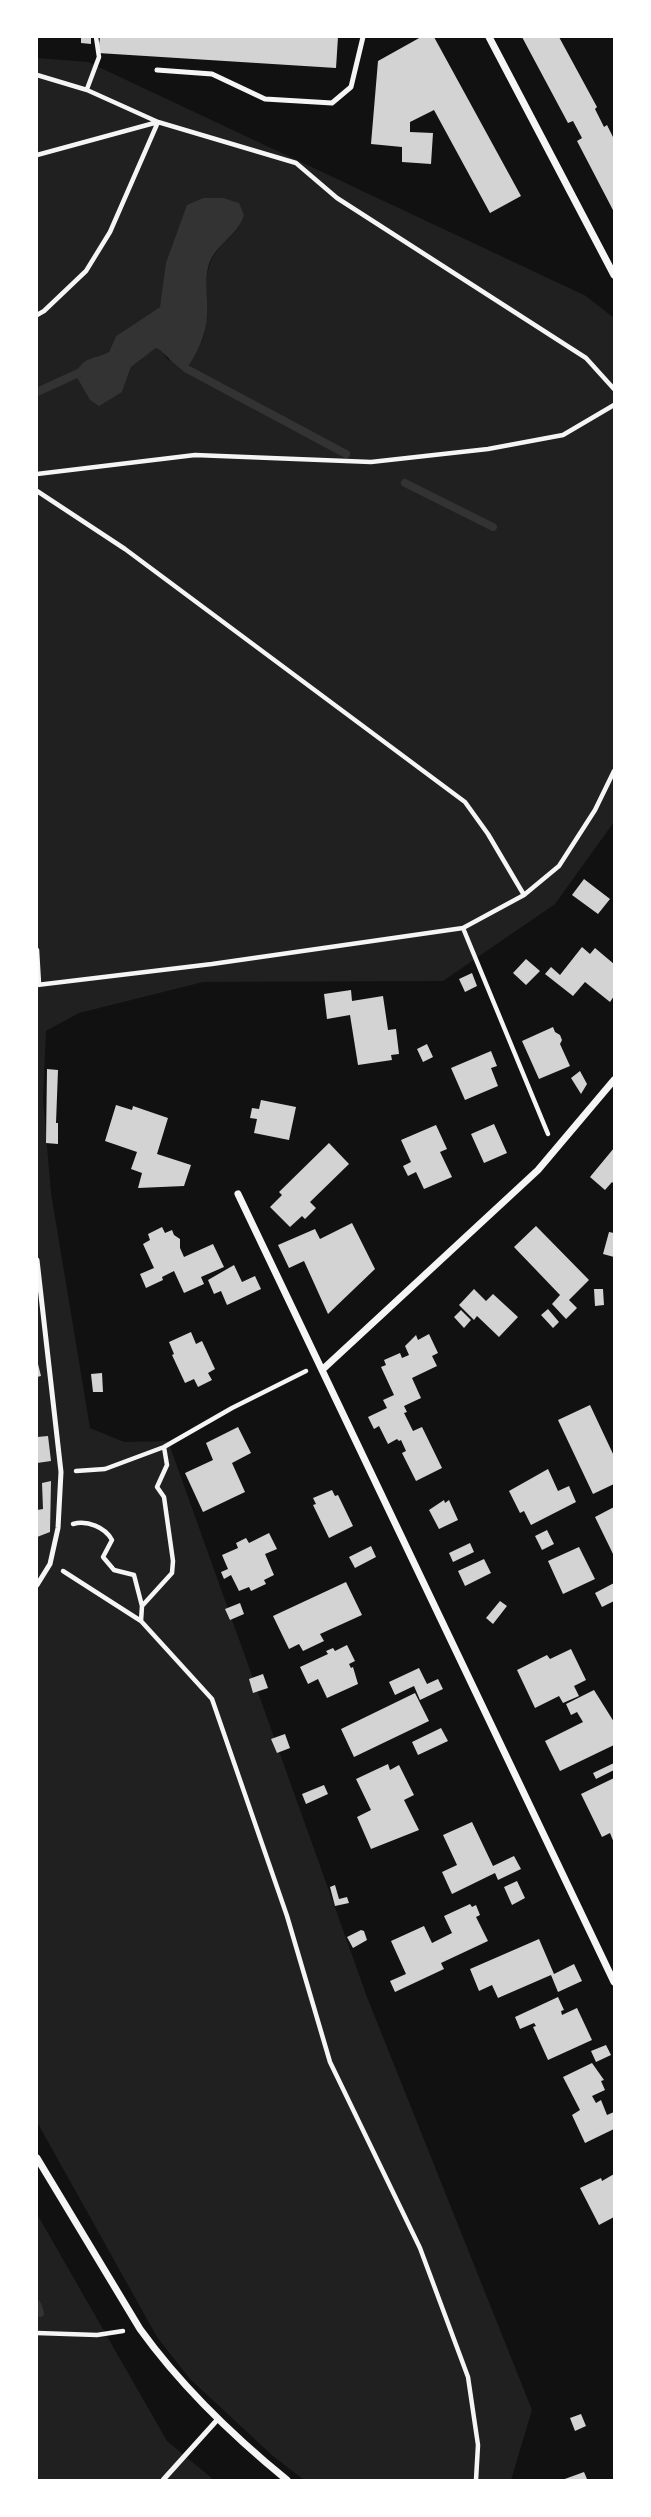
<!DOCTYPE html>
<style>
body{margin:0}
#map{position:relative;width:651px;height:2517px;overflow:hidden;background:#111;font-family:"PT Sans Narrow",sans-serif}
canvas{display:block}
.frame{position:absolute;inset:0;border:38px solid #fff;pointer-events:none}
</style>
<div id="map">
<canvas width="651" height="2517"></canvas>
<div class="frame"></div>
</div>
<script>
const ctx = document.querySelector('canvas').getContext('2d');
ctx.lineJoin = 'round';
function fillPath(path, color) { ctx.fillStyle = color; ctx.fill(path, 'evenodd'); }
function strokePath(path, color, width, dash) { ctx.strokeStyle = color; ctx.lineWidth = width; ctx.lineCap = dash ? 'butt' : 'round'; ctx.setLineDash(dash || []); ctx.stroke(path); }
const green = new Path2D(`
 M37,58L88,62L586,296L614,318V822L555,904L443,981L203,982L79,1013L46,1031L43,1099L51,1193L90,1428L124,1442L168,1441L367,1997L532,2410L511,2480H304L273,2456L190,2379L157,2337L37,2122ZM240,227C233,235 223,242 217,251C199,273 210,306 205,332C202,346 192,355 189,367L168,360L163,352L156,348L131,367L122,392L90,400L76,374C85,355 93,360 109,352L116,336L160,307L162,302Z
 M37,2214L167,2441L214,2480H37Z`);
const water = new Path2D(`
 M203,198H223L239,203L244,215C238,235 216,244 209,264C204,279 208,298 207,314C207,335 197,352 187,369C170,366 169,354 156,348L131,367L122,392L99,406L90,400L75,374C85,355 93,360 109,352L116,336L160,307L166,263L187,205Z`);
const stream = new Path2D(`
 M180,363L187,369L346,454
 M37,392L85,370
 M405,483L493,527
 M37,2304L40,2313`);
const building = new Path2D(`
 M81,37H91V44L81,43Z
 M100,37H338L336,68L98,53Z
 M421,37H434L521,196L490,213L434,110L410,122V132L433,133L431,164L402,162V147L371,144L378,61Z
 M522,37H559L597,107L595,109L604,127L607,125L614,139V212L577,141L582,138L573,121L568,123Z
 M584,879L610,899L598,914L572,895Z
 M582,947L590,954L595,948L614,964V996L610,1002L585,982L573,996L545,974L551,967L560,975Z
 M526,959L540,971L526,985L513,973Z
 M472,973L477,986L465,992L459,979Z
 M351,990L352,1001L383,996L388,1030L396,1029L399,1054L391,1055L392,1060L358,1065L350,1015L327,1019L324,994Z
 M553,1027L555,1032L560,1035L562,1040L560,1044L570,1066L539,1079L522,1041Z
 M427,1044L433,1057L423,1062L417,1049Z
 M491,1051L497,1066L491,1068L498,1086L465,1100L451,1068Z
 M47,1069L58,1070L56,1123H58V1144L46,1143Z
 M580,1071L587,1084L581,1094L571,1078Z
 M261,1100L296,1107L289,1140L254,1133L257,1119L250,1118L252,1108L259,1109Z
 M116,1105L132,1110L133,1106L168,1118L157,1154L191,1165L184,1186L138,1188L142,1173L131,1169L137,1152L105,1141Z
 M494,1124L507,1153L484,1163L471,1134Z
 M436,1125L447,1149L440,1152L452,1177L424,1189L416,1172L408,1176L403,1166L411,1162L401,1140Z
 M329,1143L349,1164L310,1202L316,1208L305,1219L302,1216L290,1227L270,1207L282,1195L279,1192Z
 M614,1148V1184L612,1182L605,1190L590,1177Z
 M352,1223L375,1269L328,1314L304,1261L289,1268L278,1245L315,1229L320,1239Z
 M536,1226L589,1280L569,1300L577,1308L566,1319L552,1304L560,1295L514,1247Z
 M162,1227L165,1233L172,1230L174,1235L180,1239V1248L184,1257L213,1244L224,1267L201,1277L204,1284L184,1293L174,1271L162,1277L163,1280L146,1288L140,1274L154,1268L143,1244L150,1240L148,1234Z
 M609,1232L614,1233V1257L603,1254Z
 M234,1265L242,1282L255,1276L261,1289L227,1305L221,1291L214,1294L208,1280Z
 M474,1289L486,1301L493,1294L518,1317L499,1337L477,1316L474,1320L459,1305Z
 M594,1289H603L604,1305L595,1306Z
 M548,1309L559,1322L553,1328L541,1315Z
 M461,1310L471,1320L464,1328L454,1317Z
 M191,1332L196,1344L202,1341L215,1369L208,1373L212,1380L198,1387L194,1379L185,1383L172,1355L174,1354L169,1342Z
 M429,1334L438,1353L432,1356L437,1366L412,1378L421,1398L404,1406L407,1412L404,1413L413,1431L422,1427L442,1468L416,1481L402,1453L406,1451L401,1440L399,1441L397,1439L388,1444L379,1426L374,1429L368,1417L387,1408L383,1400L394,1395L381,1367L386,1365L384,1360L400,1353L402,1358L409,1355L405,1346L416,1335L418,1340Z
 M37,1360L41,1376L37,1377Z
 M102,1373L103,1392H93L91,1374Z
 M590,1405L614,1456V1484L593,1494L558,1420Z
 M238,1427L251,1453L232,1463L245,1492L203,1512L185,1473L213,1460L206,1443Z
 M48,1436L51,1461L37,1463V1437Z
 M548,1469L558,1491L569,1486L576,1502L531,1525L524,1511L520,1513L509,1491Z
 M51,1481L50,1532L37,1537V1510L43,1509L42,1483Z
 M332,1490L335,1496L338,1495L353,1526L329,1538L313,1505L316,1504L313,1498Z
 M444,1500L445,1503L449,1500L458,1520L439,1529L429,1510Z
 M614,1507V1556L595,1517Z
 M547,1530L554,1544L542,1550L535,1536Z
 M269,1533L277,1549L265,1554L274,1575L264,1580L266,1584L251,1591L249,1587L239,1591L231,1575L224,1579L221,1572L228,1569L222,1555L238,1548L236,1543L246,1538L249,1543Z
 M470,1543L474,1552L453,1562L449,1553Z
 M371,1546L376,1557L355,1568L349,1557Z
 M579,1547L595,1579L563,1594L548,1561Z
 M484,1559L491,1573L465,1586L458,1571Z
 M346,1582L362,1615L320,1634L324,1641L303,1651L299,1644L289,1649L273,1616Z
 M614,1583V1601L602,1607L595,1593Z
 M500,1601L507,1606L493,1624L486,1618Z
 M240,1603L244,1614L230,1620L225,1609Z
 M347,1645L355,1661L349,1664L351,1668L353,1667L358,1684L327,1698L318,1679L308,1684L300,1667L328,1654L326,1651L333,1648L335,1651Z
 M571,1649L586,1680L574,1686L579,1696L563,1703L559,1696L535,1708L517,1670L547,1655L550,1659Z
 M419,1668L427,1684L438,1679L443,1689L420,1700L414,1686L395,1695L389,1682Z
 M263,1674L268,1688L253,1693L249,1679Z
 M594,1690L614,1722V1745L560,1771L545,1741L583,1722L577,1712L571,1715L566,1704Z
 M415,1693L429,1721L354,1757L341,1729Z
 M441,1728L448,1741L418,1755L412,1742Z
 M285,1734L290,1748L277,1753L271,1739Z
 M614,1763V1770L596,1779L593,1773Z
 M388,1764L390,1770L399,1765L414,1795L404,1800L419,1830L371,1849L357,1817L371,1810L356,1779Z
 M614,1778V1843L610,1833L602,1837L581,1794Z
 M324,1785L328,1794L306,1804L302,1794Z
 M472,1822L493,1866L514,1856L521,1869L498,1880L495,1873L452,1894L442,1872L457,1865L443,1835Z
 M517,1881L525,1898L512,1905L504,1887Z
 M335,1885L339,1899L347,1897L349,1903L335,1906L330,1887Z
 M470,1904L472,1907L476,1905L480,1915L476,1917L488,1941L441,1963L444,1969L395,1992L390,1981L406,1974L391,1941L424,1926L432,1943L452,1933L444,1916Z
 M361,1930L364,1931L367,1940L353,1948L347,1937Z
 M539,1939L554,1974L574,1964L582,1981L558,1992L551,1975L498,1998L492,1985L479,1991L470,1969Z
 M558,1997L564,2010L561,2011L562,2015L577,2008L592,2040L548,2060L533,2027L536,2026L534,2023L520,2029L515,2017Z
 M606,2045L611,2055L596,2062L591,2051Z
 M592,2063L604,2080L601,2081L605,2090L592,2096L596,2103L601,2100L607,2115L614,2112V2129L585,2143L572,2115L580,2110L563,2077Z
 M614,2174V2217L599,2225L580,2188L601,2178L602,2181Z
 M581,2414L586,2426L575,2431L570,2418Z
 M584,2472L587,2479L562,2480Z`);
const path = new Path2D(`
 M37,75L87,90L158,122L296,163L337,198L586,358L614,389
 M87,89L99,57L96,37
 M37,155L158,122
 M37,315L44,311L86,271L110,232L158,122
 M37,474L195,455L371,462L488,449L563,435L614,405
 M37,491L125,549L465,802L488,834L524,895
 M463,928L548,1134
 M37,950L39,984
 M37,985L212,964L463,928L524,895L559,866L595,810L614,771
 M76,1471L105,1469L164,1447L232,1408L306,1371
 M73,1524C87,1520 105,1527 112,1540L103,1557L114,1570L134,1575L142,1606
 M63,1571L141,1621L212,1699L287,1916L330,2062L420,2248L468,2377L478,2445L476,2480
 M141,1621L142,1606L172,1573L173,1561L164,1497L157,1487L167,1465L164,1447
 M37,2333L97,2335L123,2331`);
const service = new Path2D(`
 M157,70L212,74L265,99L332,103L351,87L363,37
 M37,1260L61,1472L58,1528L50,1564L37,1585
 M163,2480L218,2419`);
const minor = new Path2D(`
 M489,37L614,275
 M238,1194L614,1982
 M322,1370L538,1170L614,1080
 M37,2158L140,2329C181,2386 233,2436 287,2480`);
fillPath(green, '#202020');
fillPath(water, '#333');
strokePath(stream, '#333', 8);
fillPath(building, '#d3d3d3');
strokePath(path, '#f5f5f5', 4.5);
strokePath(service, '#f5f5f5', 5);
strokePath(minor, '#f5f5f5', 7);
</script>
